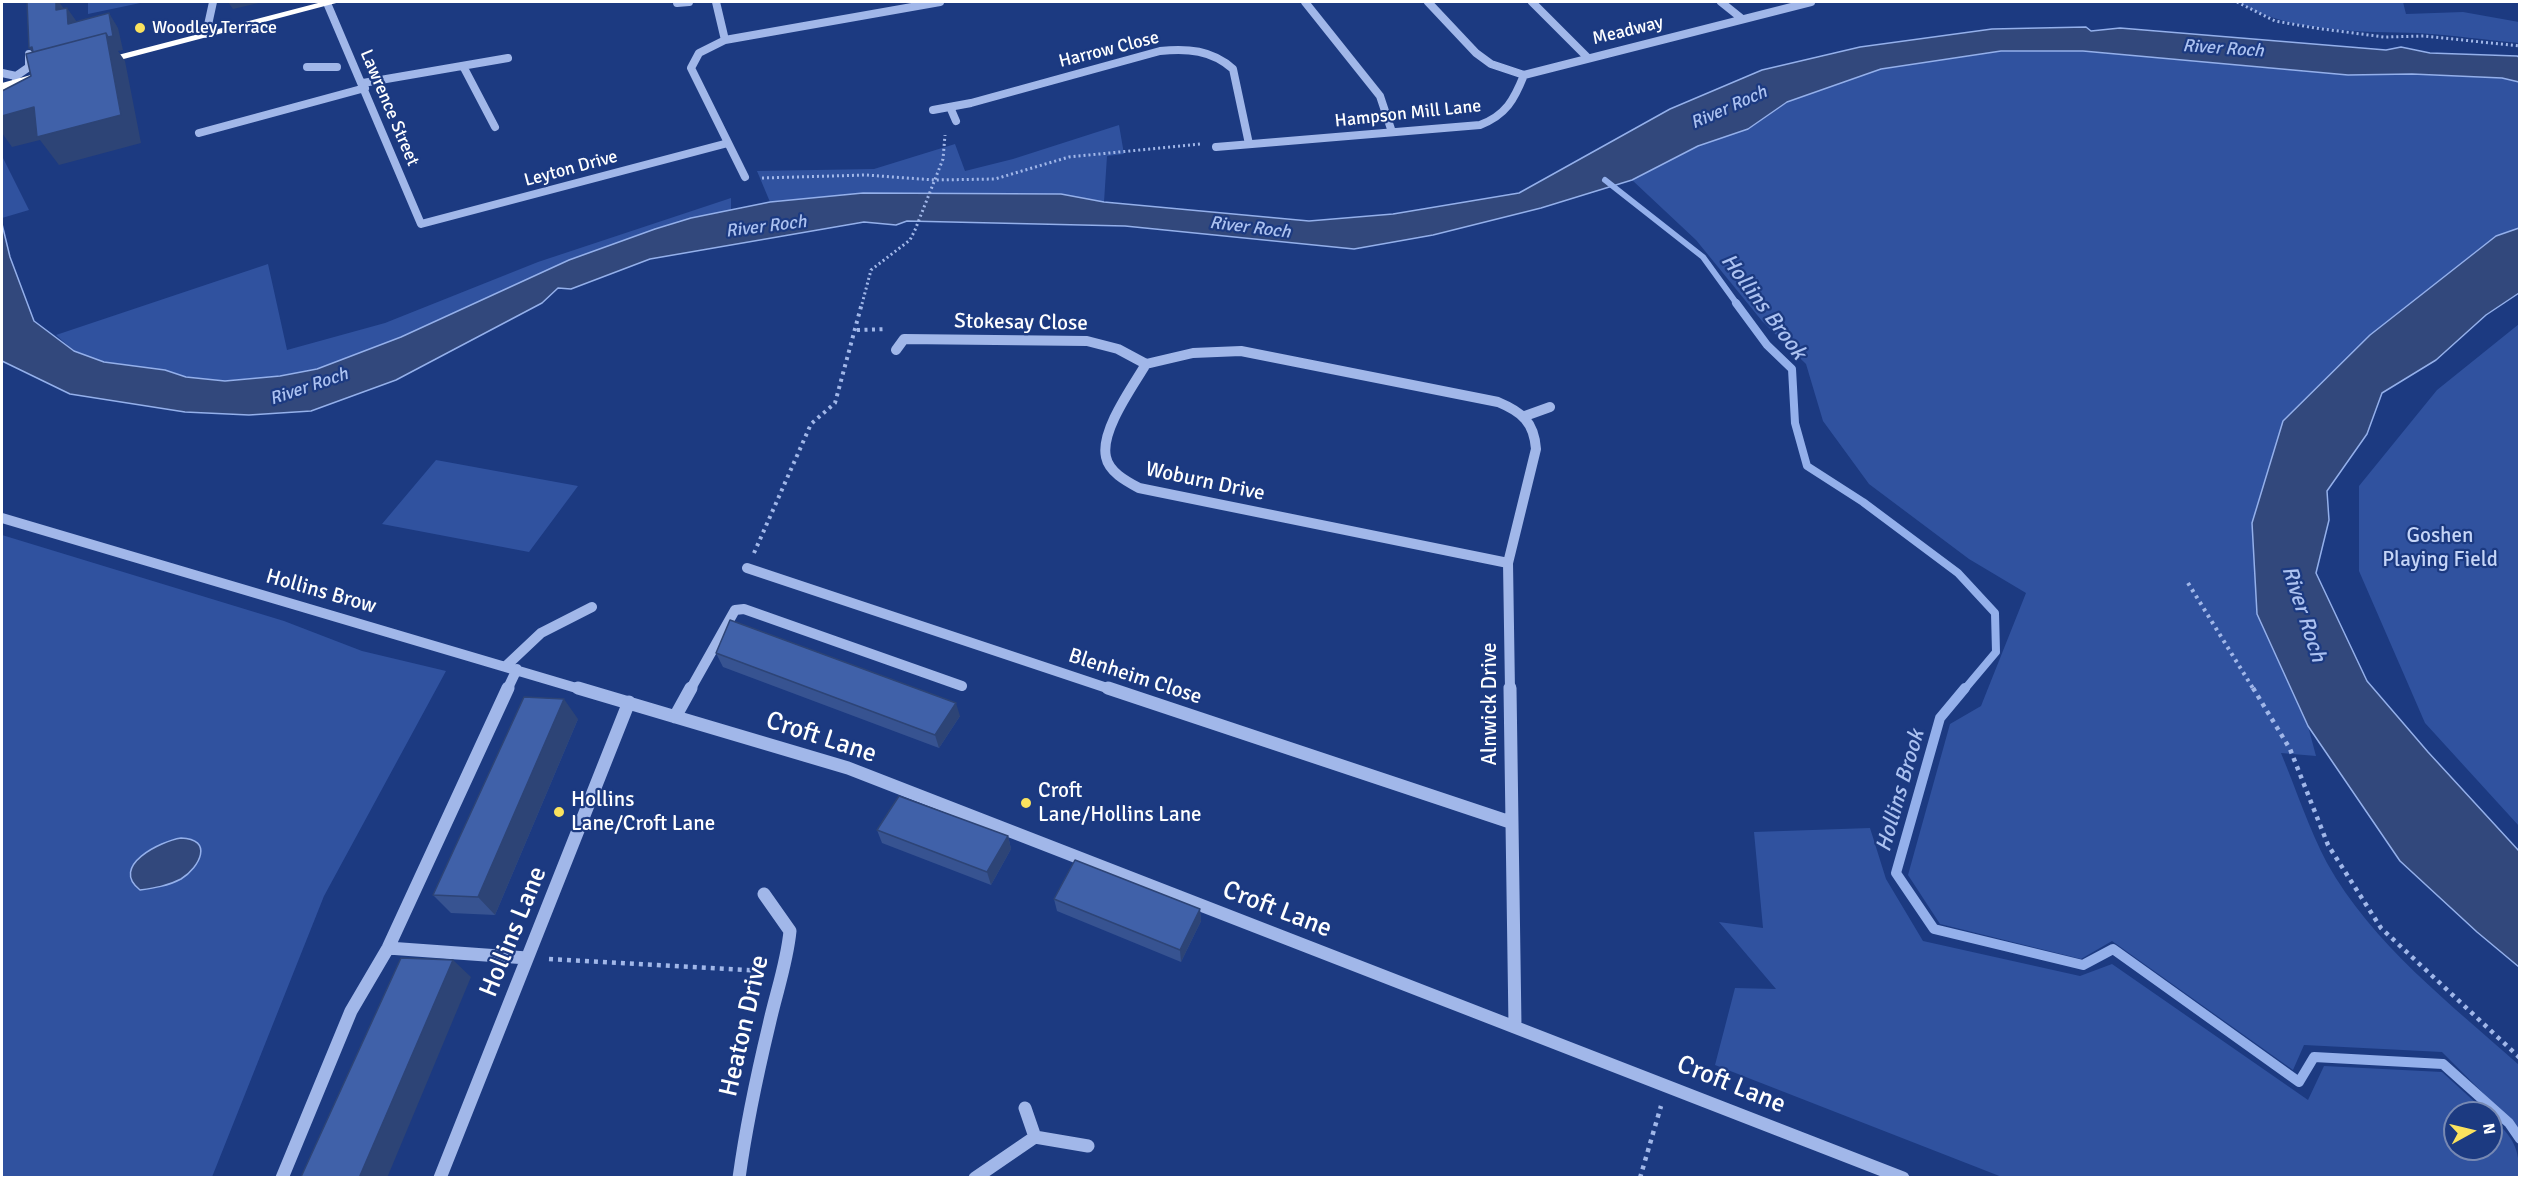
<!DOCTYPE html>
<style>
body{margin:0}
#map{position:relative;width:2521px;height:1179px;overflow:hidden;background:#1c3a81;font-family:Signika,sans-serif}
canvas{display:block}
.frame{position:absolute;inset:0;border:3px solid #fff;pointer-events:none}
.north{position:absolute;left:2443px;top:1101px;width:60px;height:60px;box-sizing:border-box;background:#1c3a81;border:2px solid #7789b3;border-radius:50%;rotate:82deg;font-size:16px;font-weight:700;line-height:24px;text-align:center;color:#fff}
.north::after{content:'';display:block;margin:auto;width:21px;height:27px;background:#fae25e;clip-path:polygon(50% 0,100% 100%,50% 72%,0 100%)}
</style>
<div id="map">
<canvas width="2521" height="1179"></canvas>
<div class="frame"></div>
<div class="north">N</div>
</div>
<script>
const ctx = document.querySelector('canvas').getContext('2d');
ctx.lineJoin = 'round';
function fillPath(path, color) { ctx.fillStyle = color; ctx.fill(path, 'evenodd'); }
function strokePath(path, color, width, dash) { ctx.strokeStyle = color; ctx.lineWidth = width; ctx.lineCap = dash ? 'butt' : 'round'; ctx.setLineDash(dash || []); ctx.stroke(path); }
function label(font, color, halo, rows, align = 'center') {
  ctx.font = font + ' Signika,sans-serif'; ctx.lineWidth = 4.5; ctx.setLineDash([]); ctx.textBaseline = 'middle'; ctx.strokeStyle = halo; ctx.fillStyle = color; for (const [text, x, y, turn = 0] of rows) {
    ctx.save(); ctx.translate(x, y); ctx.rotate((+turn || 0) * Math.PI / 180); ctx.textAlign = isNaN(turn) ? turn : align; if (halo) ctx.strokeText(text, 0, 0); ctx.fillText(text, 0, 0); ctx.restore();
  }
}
const green = new Path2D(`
 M88,2H145L88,14Z
 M2239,2H2403L2406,14L2463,12L2519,22V43C2486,40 2452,35 2418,33C2366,32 2283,32 2239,2Z
 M2001,51H2083L2348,75L2412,74L2502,78L2519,82V228L2496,236L2370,335L2257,614L2308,726L2316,756L2281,753C2296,789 2309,829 2327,863C2372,944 2452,1005 2519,1065V1129L2442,1052L2304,1045L2293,1070L2112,941L2081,959L1940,924L1908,875L1950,724L1981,706L2026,593L1969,559L1869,484L1823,421L1806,364L1762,321L1696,240L1632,180L1698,146L1748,129L1787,102L1881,69Z
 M1119,125L1124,154L1107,156L1104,202L1061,194L863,193L770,202L757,171L874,169L955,144L965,171L1013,159Z
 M2,156L29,210L2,218Z
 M731,198V211L691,218L569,260L401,337L317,369L280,376L225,381L186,377L165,370L104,362L74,351L56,335L268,264L287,350L385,323L538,262Z
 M2519,324V826L2425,723L2359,571V486L2437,390Z
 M436,460L578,486L529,552L382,524Z
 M2,535L284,621L362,651L446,671L324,896L212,1177H2Z
 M1870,828L1886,879L1923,941L2080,976L2112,964L2308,1100L2324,1066L2442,1072L2487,1113H2455V1149H2491V1117C2513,1137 2520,1148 2519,1177H2002L1715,1065L1735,988L1776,989L1719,922L1763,928L1754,832Z`);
const water = new Path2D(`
 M2086,27L2091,31L2120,28L2386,50L2401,47L2430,53L2517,56L2519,57V82L2502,78L2412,74L2348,75L2083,51H2001L1881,69L1787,102L1748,129L1698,146L1632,180L1541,208L1433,235L1354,249L1125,226L907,221L896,225L864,222L650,259L571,289L558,288L542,303L396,380L311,411L249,415L185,412L70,394L2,361V224L10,257L34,321L74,351L104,362L165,370L186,377L225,381L280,376L317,369L401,337L569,260L655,229L691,218L770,202L863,193L1061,194L1104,202L1309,221L1393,214L1519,193L1670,109L1762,70L1860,47L1992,29Z
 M2519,228V293L2486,315L2436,360L2382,393L2367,434L2327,491L2329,520L2316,573L2367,681L2428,752L2519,851V967L2477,932L2400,861L2308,726L2257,614L2252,523L2283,421L2370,335L2496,236Z
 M181,838C214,839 200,867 181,879C168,886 154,888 140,890C109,866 161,841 181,838Z`);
const streamFar2 = new Path2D(`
 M1605,180L1703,257L1737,304`);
const streamFar1 = new Path2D(`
 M1736,303L1767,345L1792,369L1795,423L1807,466L1863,502L1958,573L1995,613L1996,652L1964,690`);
const stream = new Path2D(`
 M1965,688L1940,718L1896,873L1934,929L2083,965L2113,949L2299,1082L2314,1057L2443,1064L2509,1123L2520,1139`);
const pathFar2 = new Path2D(`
 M2237,2L2275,21L2315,28L2384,37L2424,36L2520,46
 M762,178L866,175L934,180L995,179L1069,157L1200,144
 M862,304L871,270L910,240L915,230L943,159L945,135`);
const pathFar1 = new Path2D(`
 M857,330L887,329
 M754,553L811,424L835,403L862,303
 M2188,583L2254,690`);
const path = new Path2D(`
 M2253,688L2290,749L2328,845L2381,928L2520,1058
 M549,959L764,971
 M1640,1178L1661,1106`);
const minorFar2 = new Path2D(`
 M716,2L725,40
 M1305,2L1380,96L1392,132
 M1428,2L1476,53L1491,64L1524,75L1811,2
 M1532,2L1587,57
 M1721,2L1741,18
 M327,3L421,224L728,143
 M677,3L689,2
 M206,34L213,2
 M463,66L495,127
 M307,67H337
 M2,73L16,76V83
 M16,76L29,67V54
 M363,83L508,58
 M950,107L956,121
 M933,110L971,103L1160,51C1187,48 1212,50 1233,69L1249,144
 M199,133L365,88
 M1216,147L1480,125C1506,115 1514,100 1524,75
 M745,177L691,68L699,53L725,40L940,2`);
const minorFar1 = new Path2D(`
 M896,350L904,339L1087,341L1118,349L1146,364
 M1241,351L1498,402C1522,412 1534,422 1536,449L1508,563L1139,488C1126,481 1109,472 1106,457C1100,431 1133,386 1146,364L1193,353Z
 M1525,416L1550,407
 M2,518L583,690
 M1508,563L1510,690
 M747,568L1113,690
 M506,666L541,633L592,607
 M507,690L517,669
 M690,690L735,610L744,609L962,686`);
const minor = new Path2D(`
 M578,688L848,768L1903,1178
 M1108,688L1510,822
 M1510,688L1515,1026
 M675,717L691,688
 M388,948L527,958
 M1035,1137L1088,1146
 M282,1178L351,1011L388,948L508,688
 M440,1178L629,702
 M739,1178C746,1127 757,1075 769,1025C776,993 787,963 790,931L764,894
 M975,1178L1035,1137L1025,1108`);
const highway = new Path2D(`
 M322,2H340L97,66L91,62Z
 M38,73L42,74V80L2,91V83Z`);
const wall = new Path2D(`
 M716,653L960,716L939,748L723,667Z
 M578,719L495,915L451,913L433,895Z
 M877,830L1008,836L1011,849L991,885L882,843Z
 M1054,899L1200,909L1201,921L1181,962L1057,911Z`);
const shadedWall = new Path2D(`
 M56,2H59L65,10H56Z
 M228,2H263L233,9Z
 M67,8L77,22L68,24Z
 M109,13L118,28L123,50L118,51L125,61L141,143L59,165L40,140L12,147L2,133V116L109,53L34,55L29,48L106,33Z
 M564,699L578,719L495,915L478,897Z
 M956,703L960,716L939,748L935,735Z
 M1008,836L1011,849L991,885L987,872Z
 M1200,909L1201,921L1181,962L1180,950Z
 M453,960L471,977L387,1178H359Z`);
const building = new Path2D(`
 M27,2H56V10L67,8L68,24L109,13L113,36L108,37L106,33L33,52L32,47L29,48Z
 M106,33L121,115L37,137L34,107L2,116V91L31,76L26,54Z
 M730,620L956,703L935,735L716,653Z
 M524,697L564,699L478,897L433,895Z
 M899,796L1008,836L987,872L877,830Z
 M1075,860L1200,909L1180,950L1054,899Z
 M401,958L453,960L359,1178L301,1177Z`);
const markers = [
 [140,28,6,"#fae25e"],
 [1026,803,6,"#fae25e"],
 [559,812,6,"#fae25e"]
];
const farPoinames = [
 ["Woodley Terrace",152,28]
];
const farStreetnames = [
 ["Meadway",1628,31,-14],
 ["Harrow Close",1109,50,-14],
 ["Lawrence Street",389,108,67],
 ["Hampson Mill Lane",1408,114,-6],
 ["Leyton Drive",571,169,-15]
];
const farWaternames = [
 ["River Roch",2223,49,4],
 ["River Roch",1729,108,-24],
 ["River Roch",766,227,-7],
 ["River Roch",1250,228,7],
 ["River Roch",309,387,-19]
];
const streetNames = [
 ["Stokesay Close",1021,323,1],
 ["Woburn Drive",1205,482,12],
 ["Hollins Brow",321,592,16],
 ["Blenheim Close",1135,677,18],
 ["Alnwick Drive",1490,704,-90]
];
const parkNames = [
 ["Goshen",2440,536],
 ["Playing Field",2440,560]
];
const poiNames = [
 ["Croft",1038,791],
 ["Lane/Hollins Lane",1038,815],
 ["Hollins",571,800],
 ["Lane/Croft Lane",571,824]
];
const waterNames = [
 ["Hollins Brook",1763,307,53],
 ["River Roch",2303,614,72],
 ["Hollins Brook",1901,791,-74]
];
const nearStreetnames = [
 ["Croft Lane",821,738,18],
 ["Croft Lane",1277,910,21],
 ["Hollins Lane",514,932,-68],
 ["Heaton Drive",745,1026,-77],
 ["Croft Lane",1731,1085,22]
];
fillPath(green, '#30529f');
fillPath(water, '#32487c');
strokePath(water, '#94b0eb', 1.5);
strokePath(streamFar2, '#94b0eb', 6);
strokePath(streamFar1, '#94b0eb', 8);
strokePath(stream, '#94b0eb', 10);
strokePath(pathFar2, '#a1b7e9', 3, [2, 3]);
strokePath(pathFar1, '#a1b7e9', 4, [3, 4.5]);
strokePath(path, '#a1b7e9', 4.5, [4, 5]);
strokePath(minorFar2, '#a1b7e9', 8);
strokePath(minorFar1, '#a1b7e9', 10);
strokePath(minor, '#a1b7e9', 13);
fillPath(highway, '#fff');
fillPath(wall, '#375391');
fillPath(shadedWall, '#2d4476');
fillPath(building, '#4061a9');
strokePath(building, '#2d4476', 1.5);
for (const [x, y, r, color] of markers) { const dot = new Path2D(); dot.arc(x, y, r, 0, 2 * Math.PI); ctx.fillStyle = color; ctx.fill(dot); strokePath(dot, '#1c3a81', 2); }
label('18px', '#fff', '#1c3a81', farPoinames, 'left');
label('18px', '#fff', '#1c3a81', farStreetnames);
label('italic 18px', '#acc2f1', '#1c3a81', farWaternames);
label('21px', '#fff', '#1c3a81', streetNames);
label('21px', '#c5d5f7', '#1c3a81', parkNames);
label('21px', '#fff', '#1c3a81', poiNames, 'left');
label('italic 22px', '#acc2f1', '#1c3a81', waterNames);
label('26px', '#fff', '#1c3a81', nearStreetnames);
</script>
